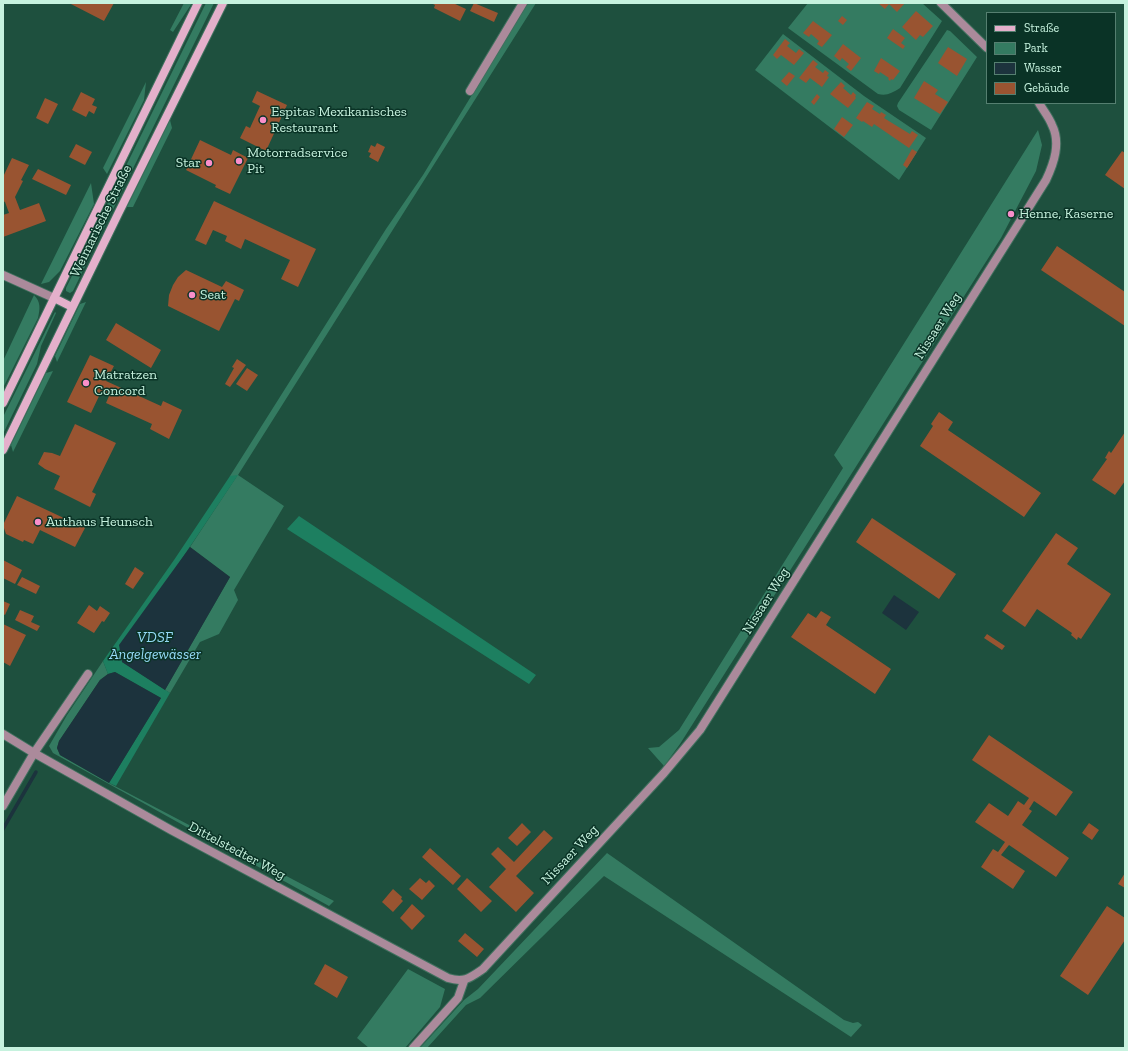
<!DOCTYPE html>
<meta charset="utf-8">
<style>
body{margin:0}
#map{position:relative;width:1128px;height:1051px;overflow:hidden;background:#1e503e;font-family:"Zilla Slab",serif}
canvas{display:block}
.frame{position:absolute;inset:0;border:4px solid #c6f2de;pointer-events:none}
.legend{position:absolute;left:986px;top:12px;width:130px;height:92px;box-sizing:border-box;background:#0a3326;border:1px solid #557f70;margin:0;padding:5px 7px;list-style:none;font-size:12px;color:#c6f2de}
.legend li{display:flex;align-items:center;gap:8px;height:20px}
.legend b{width:20px;border:1px solid #557f70}
</style>
<div id="map">
<canvas width="1128" height="1051"></canvas>
<div class="frame"></div>
<ul class="legend">
<li><b style="height:5px;background:#e4b0cb"></b>Straße</li>
<li><b style="height:11px;background:#347b61"></b>Park</li>
<li><b style="height:11px;background:#1c333d"></b>Wasser</li>
<li><b style="height:11px;background:#995431"></b>Gebäude</li>
</ul>
</div>
<script>
const ctx = document.querySelector('canvas').getContext('2d');
ctx.lineJoin = 'round';
function fillPath(path, color) { ctx.fillStyle = color; ctx.fill(path, 'evenodd'); }
function strokePath(path, color, width, dash) { ctx.strokeStyle = color; ctx.lineWidth = width; ctx.lineCap = dash ? 'butt' : 'round'; ctx.setLineDash(dash || []); ctx.stroke(path); }
function label(font, color, halo, rows, align = 'center') {
  ctx.font = font + ' "Zilla Slab",serif'; ctx.lineWidth = 3; ctx.setLineDash([]); ctx.textBaseline = 'middle'; ctx.strokeStyle = halo; ctx.fillStyle = color; for (const [text, x, y, turn = 0] of rows) {
    ctx.save(); ctx.translate(x, y); ctx.rotate((+turn || 0) * Math.PI / 180); ctx.textAlign = isNaN(turn) ? turn : align; if (halo) ctx.strokeText(text, 0, 0); ctx.fillText(text, 0, 0); ctx.restore();
  }
}
const green = new Path2D(`
 M184,3H192L173,32L170,30Z
 M206,3H214L73,291L70,293L66,291V288Z
 M528,3H536L238,475L284,506L234,590L238,600L219,634L200,642L170,693L165,690L230,577L190,547L237,476H230L386,229L423,175Z
 M808,3H922L942,21L900,88C892,93 887,96 878,94L788,28Z
 M947,30L950,31L977,57L931,130L899,110L897,106L898,103Z
 M783,34L864,96L926,138L899,180L755,70Z
 M146,82L144,100L107,174L103,168Z
 M170,120L172,128L133,207H127Z
 M1038,130L1042,145L1036,171L1001,238L680,744L664,766L648,748L659,747L679,730L843,468L834,455Z
 M91,183L94,204L60,271L49,282L41,284Z
 M34,295C41,302 40,309 38,318L3,388V361Z
 M86,302L57,362L55,356L80,304Z
 M55,312L56,313L41,346L37,364L3,434V417Z
 M53,371L13,452L11,445L46,373Z
 M103,661L108,674L100,680L59,741L57,748L60,755L109,783L334,901L329,906L53,753L49,746L67,715Z
 M607,853L844,1020L853,1023L858,1022L862,1025L851,1037L604,876L480,998L466,1005L427,1048H420L464,1000L478,989Z
 M408,969L445,989L440,1007L405,1048H369L357,1038Z`);
const forest = new Path2D(`
 M238,475L177,566L122,662L170,693L116,786L109,783L161,698L115,672L108,674L103,661L174,560L230,476Z
 M299,516L536,675L529,684L287,529Z`);
const water = new Path2D(`
 M190,547L230,577L165,690L122,662L119,645Z
 M894,595L919,612L906,630L882,613Z
 M115,672L161,698L109,783L60,755L57,748L59,741L100,680L108,674Z`);
const stream = new Path2D(`
 M3,829L36,772`);
const building = new Path2D(`
 M69,3H114L104,21Z
 M431,3H453L466,9L460,21L434,8L435,5Z
 M474,3L498,13L494,22L470,11Z
 M878,3H905L897,12L889,4L885,9Z
 M916,11L933,26L923,37L920,35L916,40L902,27Z
 M842,16L847,20L843,25L838,21Z
 M813,21L832,35L822,47L817,44L819,41L811,34L809,37L803,33Z
 M893,29L905,38L901,43L905,46L903,49L887,38Z
 M785,39L790,43L787,46L796,53L799,49L804,53L794,65L781,55L777,59L773,55Z
 M843,44L861,58L851,71L846,67L849,64L842,58L840,61L834,56Z
 M948,47L967,59L957,76L938,63Z
 M881,58L900,71L893,80L891,79L890,81L888,79L889,78L880,72L879,74L874,71Z
 M813,60L818,64L815,67L823,73L825,70L829,73L827,76L829,77L822,87L810,78L806,83L799,78Z
 M789,72L795,76L787,86L781,81Z
 M924,81L938,90L935,94L948,102L940,114L914,98Z
 M841,82L845,86L843,88L851,95L853,92L856,95L855,97L856,98L848,108L830,94Z
 M257,91L287,105L266,151L240,138L246,126L250,128L260,106L252,102Z
 M81,92L95,99L92,105L97,107L94,114L89,111L86,117L72,110Z
 M817,94L820,97L814,105L811,102Z
 M45,98L58,104L48,124L36,118Z
 M867,102L874,106L872,109L880,114L881,112L886,115L884,118L892,123L910,134L912,131L918,135L909,148L874,124L872,127L863,121L862,122L856,118Z
 M842,117L853,125L844,137L834,129Z
 M200,140L231,155L233,150L248,158L230,194L215,187L216,185L186,170Z
 M377,143L385,147L378,162L369,157L371,153L368,152L371,145L375,147Z
 M76,144L92,152L85,165L69,157Z
 M912,149L917,152L907,168L903,165Z
 M1122,151L1125,153V189L1105,175Z
 M12,158L29,165L21,180L23,181L15,197L20,210L39,203L46,221L3,237V215L9,213L5,202L3,201V177Z
 M38,169L71,185L66,195L32,179Z
 M214,201L316,249L298,287L281,279L290,260L245,239L241,249L225,241L227,236L213,230L206,245L195,240Z
 M1057,246L1125,292V326L1041,270Z
 M186,270L222,287L226,281L244,290L239,301L235,299L219,331L168,306L169,295L173,285L178,277Z
 M116,323L161,350L151,368L106,340Z
 M90,355L114,366L106,381L161,406L163,401L182,410L169,439L150,429L152,424L106,403L109,396L101,392L91,413L67,402Z
 M237,359L246,365L230,387L225,384L234,368L232,367Z
 M247,368L258,375L247,391L236,384Z
 M939,412L953,422L948,430L1041,493L1024,517L920,446L933,426L931,424Z
 M75,424L116,443L92,492L96,494L90,507L54,489L60,476L45,469L38,464L44,452L52,453L60,456Z
 M1125,432V481L1115,495L1092,480L1107,459L1105,458L1109,451L1111,453Z
 M17,496L85,528L75,547L40,530L33,544L24,540L23,542L6,534L3,525Z
 M872,518L956,574L939,599L856,542Z
 M1056,533L1078,548L1067,564L1111,594L1081,639L1078,637L1077,640L1071,635L1072,633L1037,609L1025,627L1002,611Z
 M3,560L22,570L15,584L3,578Z
 M135,567L144,573L133,589L125,584Z
 M22,577L40,586L36,594L17,585Z
 M3,601L10,604L5,615L3,614Z
 M89,605L97,611L100,606L110,613L104,622L102,621L94,633L77,623Z
 M20,610L34,616L31,622L40,626L37,631L15,620Z
 M821,611L831,617L826,625L891,669L875,694L791,637L808,613L816,618Z
 M3,624L26,635L10,666L3,662Z
 M987,634L1005,646L1002,650L984,638Z
 M989,735L1073,792L1056,816L1034,801L1029,809L1032,811L1022,825L1069,858L1056,877L1009,845L1001,855L1025,871L1013,889L981,867L993,849L998,852L1005,842L975,822L989,803L1008,816L1018,801L1024,805L1029,798L972,760Z
 M522,823L531,832L517,846L508,838Z
 M1089,823L1099,830L1092,840L1082,833Z
 M544,830L553,838L516,876L534,893L516,912L489,887L506,869L491,854L498,847L514,862Z
 M430,848L461,876L453,885L422,857Z
 M1125,873V888L1118,884Z
 M420,878L426,883L429,880L435,886L422,900L409,889Z
 M467,878L492,901L481,912L457,889Z
 M393,889L402,897L401,899L403,901L393,912L382,902Z
 M412,904L425,916L412,930L400,918Z
 M1107,906L1125,918V940L1088,995L1060,976Z
 M465,933L484,949L477,957L458,941Z
 M325,964L348,977L337,998L314,984Z`);
const street = new Path2D(`
 M941,3L987,48
 M470,91L523,3
 M3,275L54,298
 M3,734L34,753L171,830L448,978C464,983 470,978 483,969L664,773L700,730L1046,180C1054,163 1061,143 1052,125C1049,117 1043,110 1039,103
 M3,806L34,753L88,674
 M413,1048L458,998L464,981`);
const secondary = new Path2D(`
 M54,298L72,307
 M3,403L198,3
 M3,450L118,214L223,3`);
const markers = [
 [263,120,4,"#f98fca"],
 [239,161,4,"#f98fca"],
 [209,163,4,"#f98fca"],
 [1011,214,4,"#f98fca"],
 [192,295,4,"#f98fca"],
 [86,383,4,"#f98fca"],
 [38,522,4,"#f98fca"]
];
const poiNames = [
 ["Espitas Mexikanisches",271,112],
 ["Restaurant",271,128],
 ["Motorradservice",247,153],
 ["Pit",247,169],
 ["Star",201,163,"right"],
 ["Henne, Kaserne",1019,214],
 ["Seat",200,295],
 ["Matratzen",94,375],
 ["Concord",94,391],
 ["Authaus Heunsch",46,522]
];
const streetNames = [
 ["Weimarische Straße",101,221,-64],
 ["Nissaer Weg",938,326,-58],
 ["Nissaer Weg",766,601,-58],
 ["Dittelstedter Weg",237,851,28],
 ["Nissaer Weg",570,855,-47]
];
const waterNames = [
 ["VDSF",155,638],
 ["Angelgewässer",155,655]
];
fillPath(green, '#347b61');
fillPath(forest, '#1d7f60');
fillPath(water, '#1c333d');
strokePath(stream, '#1c333d', 3.5);
fillPath(building, '#995431');
strokePath(street, '#40705e', 10);
strokePath(secondary, '#40705e', 10);
strokePath(street, '#ab8a9b', 8);
strokePath(secondary, '#e4b0cb', 8);
for (const [x, y, r, color] of markers) { const dot = new Path2D(); dot.arc(x, y, r, 0, 2 * Math.PI); ctx.fillStyle = color; ctx.fill(dot); strokePath(dot, '#0a3326', 1.5); }
label('14px', '#c6f2de', '#0a3326', poiNames, 'left');
label('14px', '#c6f2de', '#0a3326', streetNames);
label('italic 15px', '#95d9f6', '#0a3326', waterNames);
</script>
